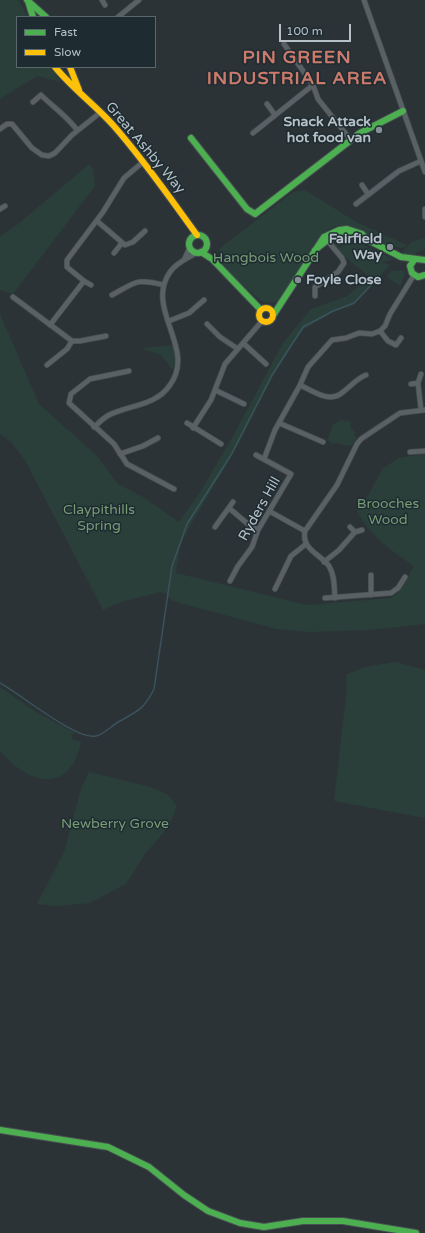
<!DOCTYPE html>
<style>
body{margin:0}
#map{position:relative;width:425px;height:1233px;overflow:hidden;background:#2b3337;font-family:"Varela Round",sans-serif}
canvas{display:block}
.legend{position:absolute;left:16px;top:16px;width:140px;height:52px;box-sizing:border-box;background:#1e2b31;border:1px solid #5a676d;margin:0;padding:5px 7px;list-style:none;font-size:12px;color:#b5c1c7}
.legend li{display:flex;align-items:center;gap:8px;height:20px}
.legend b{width:20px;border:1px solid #5a676d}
.scale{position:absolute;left:279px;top:24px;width:72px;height:18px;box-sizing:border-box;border:2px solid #b5c1c7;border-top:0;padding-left:5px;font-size:12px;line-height:14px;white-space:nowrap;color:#b5c1c7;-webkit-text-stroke:3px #1e2b31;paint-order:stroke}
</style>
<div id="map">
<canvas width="425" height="1233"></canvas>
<ul class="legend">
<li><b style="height:5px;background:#4caf50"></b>Fast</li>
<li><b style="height:5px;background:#ffc107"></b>Slow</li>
</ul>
<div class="scale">100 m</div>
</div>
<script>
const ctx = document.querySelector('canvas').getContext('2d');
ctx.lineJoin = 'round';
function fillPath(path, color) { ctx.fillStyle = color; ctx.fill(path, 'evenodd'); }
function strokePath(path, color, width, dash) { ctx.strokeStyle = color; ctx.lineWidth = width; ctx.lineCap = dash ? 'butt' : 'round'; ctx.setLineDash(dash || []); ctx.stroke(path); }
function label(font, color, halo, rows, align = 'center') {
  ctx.font = font + ' "Varela Round",sans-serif'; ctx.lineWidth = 3; ctx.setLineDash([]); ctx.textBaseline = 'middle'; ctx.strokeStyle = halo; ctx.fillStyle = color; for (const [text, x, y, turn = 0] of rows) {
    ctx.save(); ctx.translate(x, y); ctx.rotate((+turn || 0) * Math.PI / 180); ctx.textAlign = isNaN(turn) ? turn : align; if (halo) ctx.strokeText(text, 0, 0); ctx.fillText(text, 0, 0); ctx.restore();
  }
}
const green = new Path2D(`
 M0,0H18L28,17H17V67H50L61,82L37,76L0,99Z
 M89,164L93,169L95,186L13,294L0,290V236L17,225Z
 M305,190L358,223L407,245L403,248C397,247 389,246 382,244C370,239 361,228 347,226C309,219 301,293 276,302C272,303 267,302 263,302L230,275L219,258L220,248L293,192Z
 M340,235L362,240L361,242H350L335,247L334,240Z
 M425,238V249L410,256L400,254L413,241Z
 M347,244H361L394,259L382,262L390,265L354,305L334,312L304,329L290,349L274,375L237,447L190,526L180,547L176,573L307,605L391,598L398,593L414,566C392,551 367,534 357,510L368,496L383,468L399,458L425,454V624L369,630L310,632L276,629L173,601L166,594L161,592L124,601L103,610L25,460L11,442L0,434V314L39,404L96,455L118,484L143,497L179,522L201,491L233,436L283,343L311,309L347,296L370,277L345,257L337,248Z
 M404,270L405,274L400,286L387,277L391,271Z
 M174,345L175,360L173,370L161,355L141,348Z
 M341,420L351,422L350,427L355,433L354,435L357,438L351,446L336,443L334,444L327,440L333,425Z
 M396,662L425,670V818L334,801L347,688L346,675L364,667Z
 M0,687L36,712L75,733L71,736L73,740L81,742C70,796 28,784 0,751Z
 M89,772L150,787L168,795L177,806L169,826L145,854L126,884L90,903L55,906L37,904L64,852L81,789Z`);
const stream = new Path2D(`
 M0,683C19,693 77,741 96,736C105,734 112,725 120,721C138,711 145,708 154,689L172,566L187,524L231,455L272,375L303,327L333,311L354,303L375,281`);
const street = new Path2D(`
 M102,0L105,5
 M364,0L425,172
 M118,17L139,0
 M284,44L313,85L318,99L350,139
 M33,102L41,95C53,107 67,116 77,130
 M267,104L275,115
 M0,129L7,124H12L32,148L42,155L49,156L55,153L72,135L101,112
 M253,133L313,85
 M362,185L368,194
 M356,204L399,171L421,161
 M0,209L5,206
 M425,209V217
 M97,221L125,245L133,242L145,231
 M114,253L122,243
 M185,258L190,247
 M84,281L91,285
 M112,295C136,282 136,278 164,285
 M315,296V287L338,272L344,263L342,258L326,239
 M13,297L72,341H80L106,336
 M169,321L189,313L204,300
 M207,324L220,337L238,349
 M50,325L84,281L67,267V260L103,212L124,178L143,162
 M380,331L388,341L396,345L401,338
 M243,343L266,364
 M47,365L67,349L72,341
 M129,371L90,379L71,394L69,403L114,444L127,464L174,489
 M366,375C356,379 351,386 343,392C330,404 313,391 300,385L308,367L332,340L346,338L359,333L372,334L380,331L385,326L390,314L414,275
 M418,383L421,410
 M411,384L418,383L421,374
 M215,390L244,404
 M187,423L221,444
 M279,423L323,442
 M94,427C99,423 103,418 109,415C129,405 156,406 170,385C197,348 144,309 170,272C177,262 187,259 196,253
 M193,428L211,400L225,364L262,321
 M410,452L425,451
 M120,454L143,446L158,438
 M264,459L275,430L300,385
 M229,508L249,525L258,530
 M269,511L305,531
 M215,527L233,502
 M350,527L355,532L362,530
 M324,562L339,550L355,532
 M371,575V595
 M230,581L238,566L252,547L258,530L291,474L256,455
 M275,589L291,556L306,544
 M325,598L391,593L398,588L405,577
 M335,598C334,587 335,576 329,566C320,554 301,549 305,531L337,485L357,444L361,439L400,413L425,410`);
const fast = new Path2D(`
 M27,0L46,17
 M28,1L33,17
 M191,138L247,209L255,214L360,133L403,111
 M189 244a9 9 0 1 1 18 0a9 9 0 1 1-18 0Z
 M315,250L330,238L346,234L368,240L401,257L425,260
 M201,252L212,259L261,310
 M414,260L410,266L412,273L418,277L425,275
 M274,314L324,237L339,230L347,229L362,234L368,240
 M0,1130L108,1147L149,1167L184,1195L208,1211L240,1223L264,1227L303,1221H343L416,1233`);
const slow = new Path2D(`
 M55,67C72,88 95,105 113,125C144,160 170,198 197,235
 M70,67L79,90
 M259 315a7 7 0 1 1 14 0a7 7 0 1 1-14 0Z`);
const markers = [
 [379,130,4,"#858f95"],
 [390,247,4,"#858f95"],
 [298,280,4,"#858f95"]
];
const poiNames = [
 ["Snack Attack",371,122],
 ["hot food van",371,138],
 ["Fairfield",382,239],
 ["Way",382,255],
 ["Foyle Close",306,280,"left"]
];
const streetNames = [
 ["Great Ashby Way",145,148,50],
 ["Ryders Hill",260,509,-61]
];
const parkNames = [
 ["Hangbois Wood",266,258],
 ["Brooches",388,504],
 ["Wood",388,520],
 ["Claypithills",99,510],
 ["Spring",99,526],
 ["Newberry Grove",115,824]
];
const districtNames = [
 ["PIN GREEN",297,58],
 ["INDUSTRIAL AREA",297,79]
];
fillPath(green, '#2b3f3a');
strokePath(stream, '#3a535d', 1.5);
strokePath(street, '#484f52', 6);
strokePath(fast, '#484f52', 8);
strokePath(slow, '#484f52', 8);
strokePath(street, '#5a6165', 4.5);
strokePath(fast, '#4caf50', 6);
strokePath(slow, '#ffc107', 6);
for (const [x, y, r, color] of markers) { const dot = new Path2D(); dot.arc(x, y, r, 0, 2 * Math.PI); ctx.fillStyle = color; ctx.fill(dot); strokePath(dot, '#1e2b31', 1.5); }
label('bold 14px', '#b5c1c7', '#1e2b31', poiNames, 'right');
label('14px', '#b5c1c7', '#1e2b31', streetNames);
label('14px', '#779b75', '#1e2b31', parkNames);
ctx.letterSpacing = '1px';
label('bold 18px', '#cc7a6b', '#1e2b31', districtNames);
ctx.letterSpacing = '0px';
</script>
